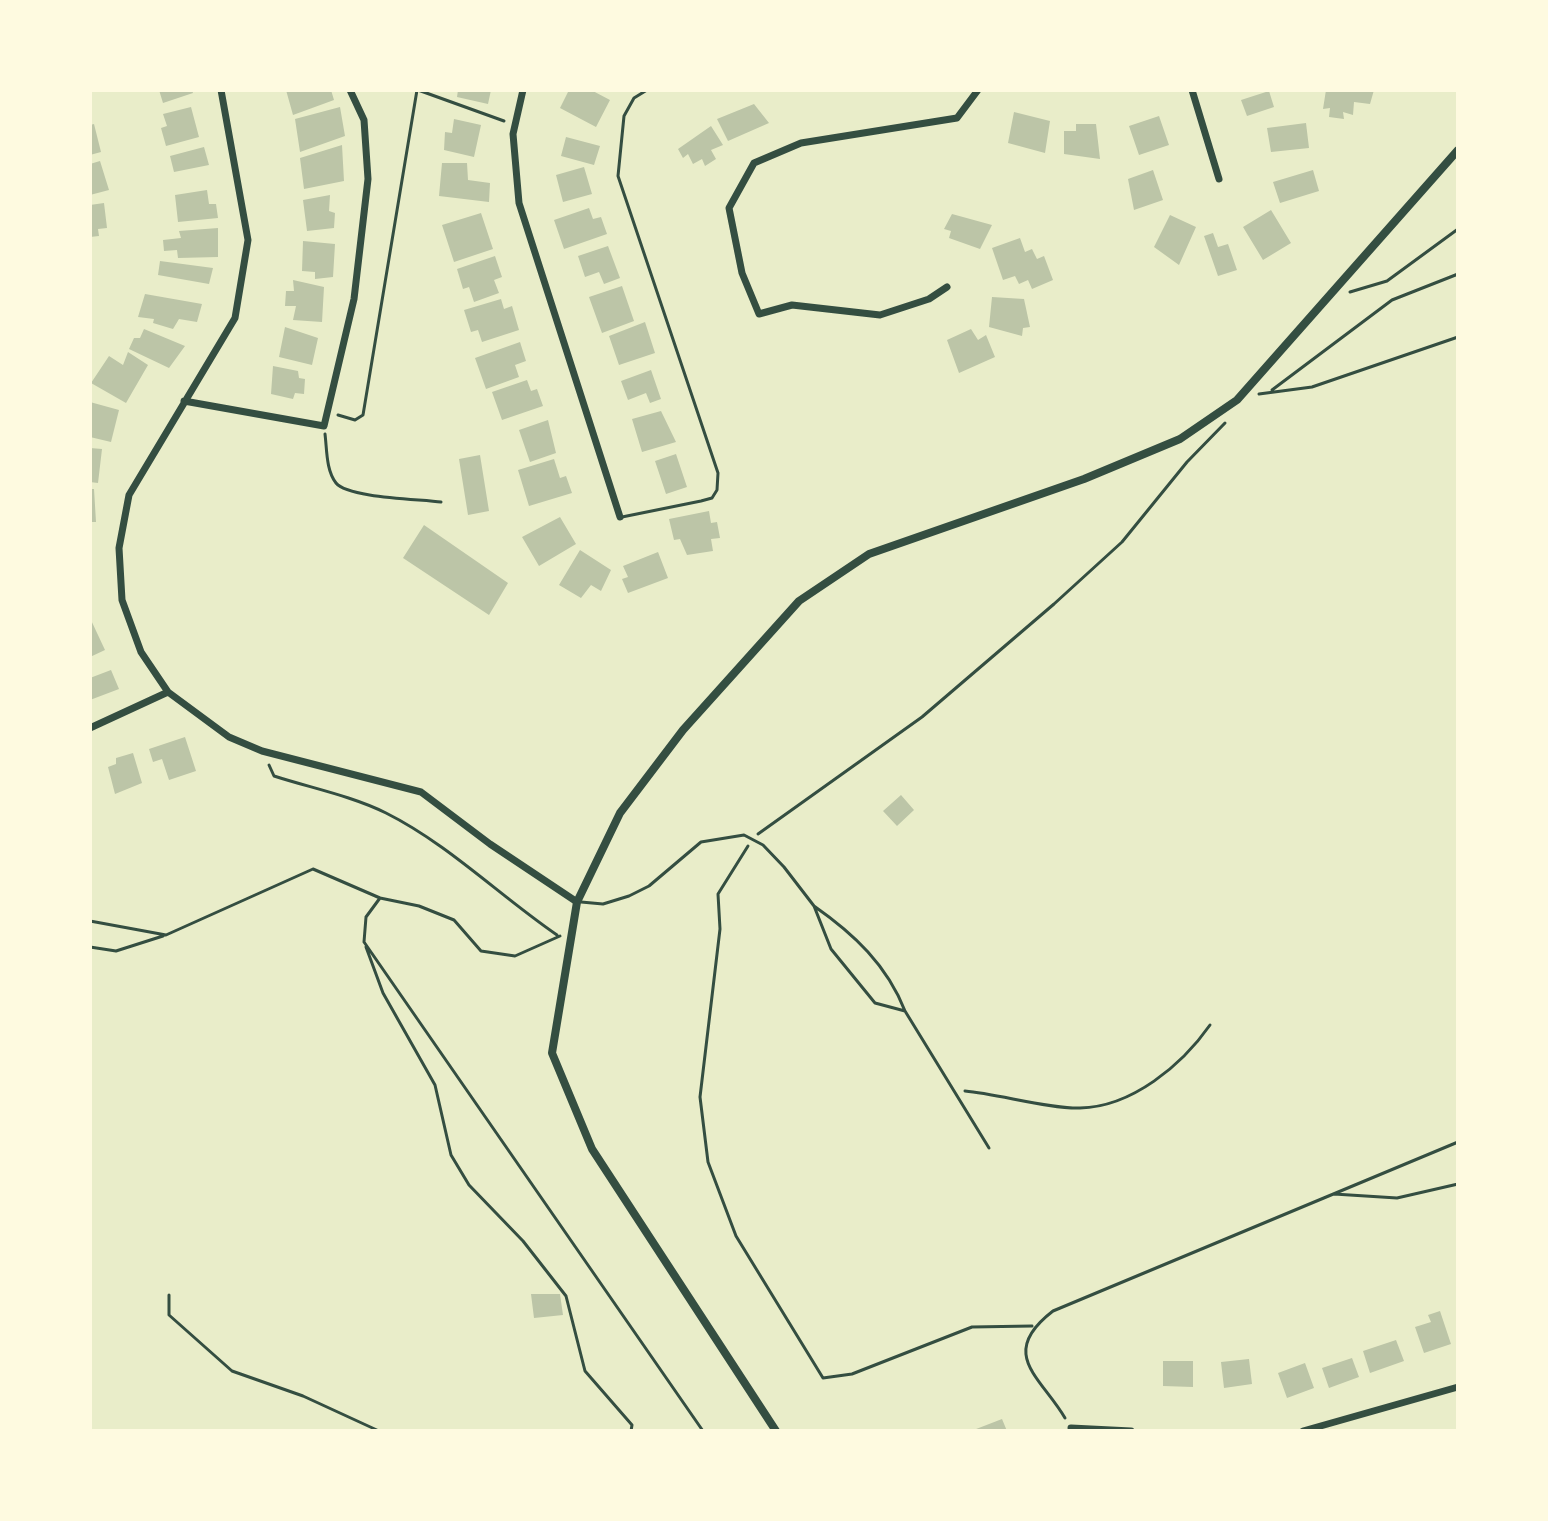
<!DOCTYPE html>
<style>
body{margin:0}
#map{position:relative;width:1548px;height:1521px;overflow:hidden;background:#e9edc9;font-family:Bitter,serif}
canvas{display:block}
.frame{position:absolute;inset:0;border:92px solid #fefae0;pointer-events:none}
</style>
<div id="map">
<canvas width="1548" height="1521"></canvas>
<div class="frame"></div>
</div>
<script>
const ctx = document.querySelector('canvas').getContext('2d');
ctx.lineJoin = 'round';
function fillPath(path, color) { ctx.fillStyle = color; ctx.fill(path, 'evenodd'); }
function strokePath(path, color, width, dash) { ctx.strokeStyle = color; ctx.lineWidth = width; ctx.lineCap = dash ? 'butt' : 'round'; ctx.setLineDash(dash || []); ctx.stroke(path); }
const building = new Path2D(`
 M159,90H192L193,93L163,103Z
 M286,90H331L334,100L293,115Z
 M458,90H491L488,104L457,97Z
 M569,90H591L610,100L596,127L560,108Z
 M1326,90H1374L1370,104L1354,102L1353,115L1343,112L1344,119L1329,117L1330,108L1323,109Z
 M1269,91L1274,107L1247,116L1241,100Z
 M754,104L769,123L728,141L717,119Z
 M191,107L199,137L166,146L161,128L167,126L163,114Z
 M340,107L345,136L300,152L295,119Z
 M1014,112L1050,121L1045,153L1008,143Z
 M1159,116L1169,145L1139,155L1129,126Z
 M454,119L481,125L474,157L444,150L445,132L452,133Z
 M1306,123L1309,148L1271,152L1267,128Z
 M94,124L101,152L90,155V125Z
 M1076,124H1096L1100,159L1064,154V131H1076Z
 M711,126L723,145L711,150L716,159L705,166L702,159L693,164L688,154L683,158L678,149Z
 M566,137L600,146L594,165L561,156Z
 M342,145L344,181L304,189L300,158Z
 M204,147L209,165L174,172L170,156Z
 M100,161L109,190L90,195V164Z
 M442,163H467L468,180L490,183L489,202L439,196Z
 M584,167L592,194L563,202L556,175Z
 M1153,170L1163,200L1134,210L1128,179Z
 M1313,170L1319,191L1280,203L1273,182Z
 M207,190L209,204H216L218,218L178,222L175,195Z
 M330,195L329,211L335,213L334,228L307,231L303,200Z
 M104,203L107,228L98,229L99,236L90,237V205Z
 M589,208L593,219L601,217L607,234L564,249L554,220Z
 M1271,210L1291,243L1263,260L1243,227Z
 M481,213L493,249L454,262L442,225Z
 M952,214L992,225L980,249L949,238L951,231L944,229Z
 M1170,215L1196,227L1179,265L1154,247Z
 M218,228V257L178,258L177,250L164,251L163,240L181,238L179,231Z
 M1213,233L1218,247L1228,244L1237,270L1218,276L1204,236Z
 M1020,238L1025,252L1032,249L1037,259L1044,256L1053,280L1032,289L1028,280L1019,284L1015,276L1003,280L992,248Z
 M303,241L335,244L333,277L315,279V272L302,271Z
 M608,246L620,278L604,284L599,272L585,277L578,256Z
 M495,256L502,277L494,280L499,293L474,302L469,287L463,289L457,269Z
 M160,261L213,268L209,284L158,275Z
 M293,280L324,287L322,322L293,320L296,306H285L286,291H294Z
 M622,286L634,321L602,333L589,297Z
 M145,294L202,304L197,322L179,319L173,329L153,323L154,319L138,317Z
 M992,297L1024,299L1030,327L1023,328L1022,336L989,327Z
 M501,299L504,309L512,306L519,330L482,342L478,330L471,332L464,310Z
 M645,322L655,353L619,365L609,336Z
 M285,327L318,338L312,365L279,357Z
 M144,329L185,346L169,368L129,349L134,338H140Z
 M971,329L978,340L986,335L995,357L959,373L947,340Z
 M520,342L526,361L515,365L519,377L486,389L475,358Z
 M128,352L148,365L126,403L91,383L109,356L123,365Z
 M273,366L298,371L299,378L305,379L304,394L295,393L293,399L271,394Z
 M651,370L661,399L650,403L646,393L628,400L621,381Z
 M527,380L531,391L537,389L543,406L502,420L492,392Z
 M90,402L119,410L111,442L90,437Z
 M661,411L676,442L642,452L632,419Z
 M548,420L556,453L530,462L519,430Z
 M90,448L102,449L98,483L90,482Z
 M676,454L687,487L666,494L655,461Z
 M480,455L489,511L468,515L459,459Z
 M554,459L560,478L566,476L572,493L529,506L518,470Z
 M90,489H94L96,522H90Z
 M709,511L711,523L717,522L720,538L711,539L713,551L687,555L680,539L674,540L669,519Z
 M560,517L576,544L539,566L522,537Z
 M424,525L508,583L489,615L403,558Z
 M580,550L611,570L601,591L591,585L581,598L559,585Z
 M658,552L668,578L628,593L622,579L628,577L623,566Z
 M90,618L105,650L90,657Z
 M111,670L119,689L90,700V678Z
 M185,737L196,771L169,780L162,759L153,762L149,749Z
 M133,753L142,783L115,794L108,767L116,764V758Z
 M901,795L914,810L897,826L883,811Z
 M531,1294H560L563,1315L534,1318Z
 M1440,1311L1451,1344L1424,1353L1415,1327L1431,1322L1428,1315Z
 M1396,1340L1404,1361L1370,1373L1363,1351Z
 M1352,1358L1359,1377L1329,1388L1322,1368Z
 M1249,1359L1252,1384L1224,1388L1221,1362Z
 M1163,1361H1193V1387L1163,1386Z
 M1305,1363L1314,1388L1287,1398L1278,1373Z
 M1002,1419L1007,1431H971Z`);
const path = new Path2D(`
 M418,90L504,121
 M1350,292L1387,281L1458,229
 M1272,390L1392,300L1458,274
 M1259,394L1312,387L1458,337
 M338,415L355,420L363,415L417,90
 M325,434C327,450 326,470 336,483C348,498 420,499 441,502
 M269,765L274,776C311,788 352,796 386,813C448,844 500,896 557,935
 M758,834L922,717L1054,604L1122,542L1187,462L1225,423
 M748,846L718,894L720,929L700,1097L708,1162L736,1236L823,1378L852,1374L972,1327L1032,1326
 M90,921L166,935L313,869L380,898
 M560,936L515,956L481,951L454,920L419,906L380,898L366,917L364,942L703,1431
 M90,947L116,951L163,936
 M366,947L383,993L435,1085L451,1155L469,1185L523,1241L566,1296L585,1371L632,1425L631,1431
 M965,1091C998,1094 1050,1109 1080,1108C1132,1107 1182,1065 1210,1025
 M1334,1194L1397,1198L1458,1184
 M1065,1418C1041,1377 997,1354 1053,1311L1458,1142`);
const service = new Path2D(`
 M622,517L701,501L712,498L717,490L718,473L618,176L624,116L634,98L647,90
 M581,902L603,904L629,896L649,886L701,842L744,835L763,845L784,867L814,906L831,949L875,1003L905,1011C887,965 854,934 814,906
 M905,1011L989,1148
 M169,1295V1315L232,1371L303,1396L379,1431`);
const minor = new Path2D(`
 M221,90L248,240L235,318L129,495L119,548L122,600L141,652L168,692L229,737L262,751L421,792L490,844L577,902
 M523,90L513,134L519,203L620,517
 M1192,90L1219,179
 M947,287L929,299L880,315L792,305L759,314L742,273L729,208L754,163L801,143L957,118L978,90
 M184,401L324,426L354,299L368,179L364,120L350,90
 M90,728L168,692
 M1071,1428L1131,1431
 M1303,1431L1458,1387`);
const tertiary = new Path2D(`
 M776,1431L592,1149L552,1053L577,902L620,813L683,730L799,601L869,554L1084,479L1180,439L1237,400L1458,150`);
fillPath(building, '#bcc5a7');
strokePath(path, '#344e41', 3);
strokePath(service, '#344e41', 3);
strokePath(minor, '#344e41', 7);
strokePath(tertiary, '#344e41', 8);
</script>
